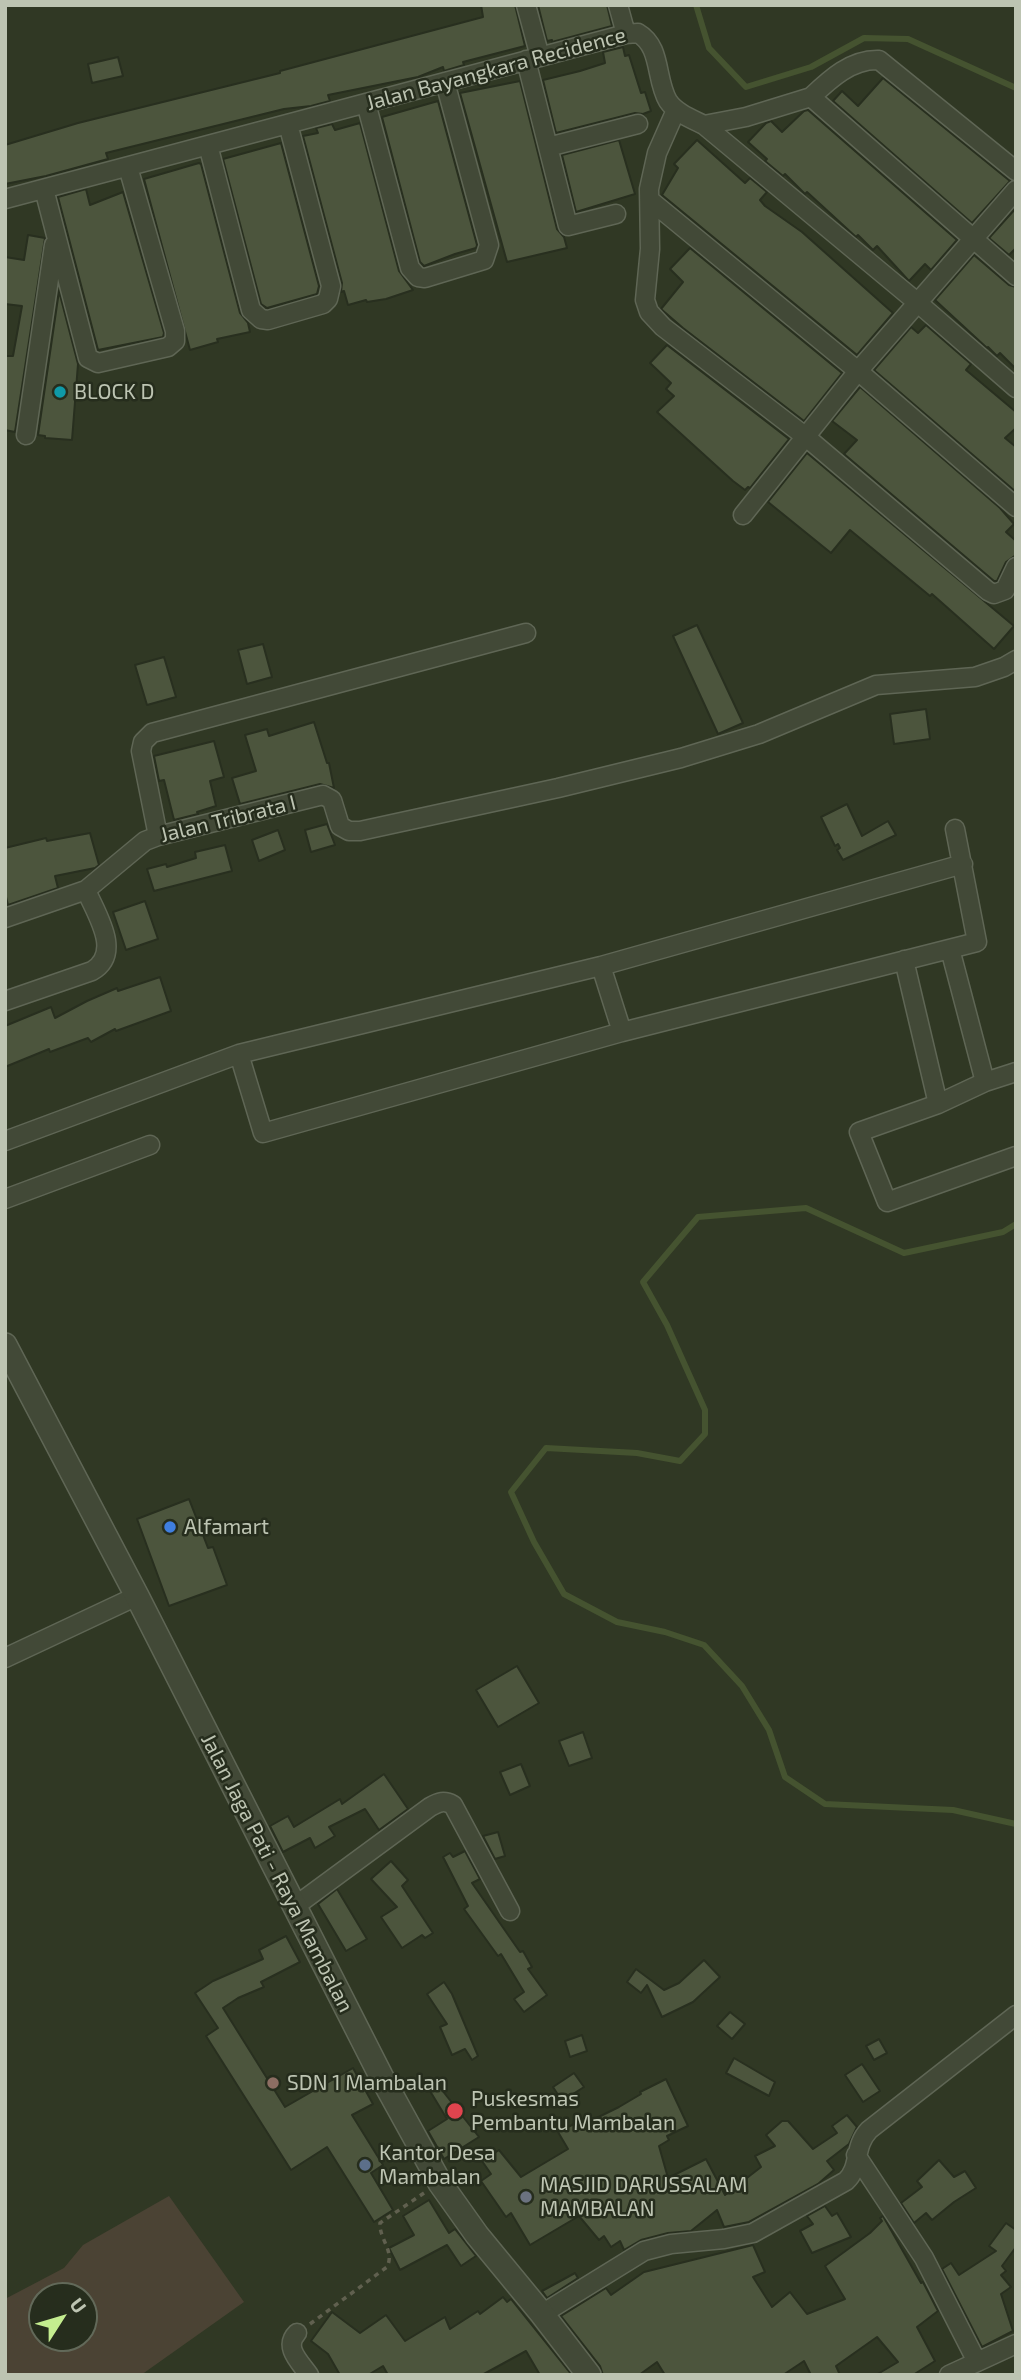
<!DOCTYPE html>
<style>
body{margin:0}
#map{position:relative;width:1021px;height:2380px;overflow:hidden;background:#303824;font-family:"Exo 2",sans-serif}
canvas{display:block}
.frame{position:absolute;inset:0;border:7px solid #bdc4b2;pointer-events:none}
.north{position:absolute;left:28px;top:2282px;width:70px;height:70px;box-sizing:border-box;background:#262d1d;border:2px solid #626959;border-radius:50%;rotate:53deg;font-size:19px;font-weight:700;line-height:28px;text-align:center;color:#bdc4b2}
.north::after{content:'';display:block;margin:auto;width:24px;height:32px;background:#c4ed8f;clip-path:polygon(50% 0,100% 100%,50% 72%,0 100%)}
</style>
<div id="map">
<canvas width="1021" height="2380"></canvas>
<div class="frame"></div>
<div class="north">U</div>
</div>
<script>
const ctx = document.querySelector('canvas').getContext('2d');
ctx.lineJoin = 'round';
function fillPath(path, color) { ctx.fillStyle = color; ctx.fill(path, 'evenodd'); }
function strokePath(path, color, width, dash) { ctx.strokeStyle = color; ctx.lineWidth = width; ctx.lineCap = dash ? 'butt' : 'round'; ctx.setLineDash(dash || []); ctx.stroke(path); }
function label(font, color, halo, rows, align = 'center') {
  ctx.font = font + ' "Exo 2",sans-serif'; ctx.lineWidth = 5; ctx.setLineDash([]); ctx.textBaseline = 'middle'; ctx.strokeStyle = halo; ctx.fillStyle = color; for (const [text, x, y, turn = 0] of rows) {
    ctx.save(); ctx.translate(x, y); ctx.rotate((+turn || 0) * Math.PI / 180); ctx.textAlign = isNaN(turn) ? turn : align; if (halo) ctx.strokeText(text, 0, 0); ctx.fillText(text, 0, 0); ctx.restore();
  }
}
const green = new Path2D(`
 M169,2196L244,2302L141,2375H5V2299L64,2268L83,2245ZM42,2296H84V2338H42Z`);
const stream = new Path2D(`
 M696,5L709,48L746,87L811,67L864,38L908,39L1016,88
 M1016,1224L1003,1232L904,1253L806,1208L698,1217L643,1282L667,1325L705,1410V1434L680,1461L637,1453L546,1448L511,1492L534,1542L564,1594L617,1622L665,1632L704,1645L742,1686L769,1730L785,1777L825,1804L953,1810L1016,1824`);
const building = new Path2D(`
 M481,5H515L525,46L463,62L464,65L444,71L443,67L418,77L328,95L330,101L311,106L284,109L106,153L108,159L46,176L5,184V145L78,123L280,73V71L483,17Z
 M538,5H607L612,26L552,42V40L547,41Z
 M623,47L625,56L629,55L641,93L645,92L651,111L643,114L635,113L556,133L543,80L580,71L605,63L603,52Z
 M118,57L123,76L92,83L88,64Z
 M883,78L1010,181L972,223L833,101L842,91L858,106Z
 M520,81L557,229L564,237L567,248L507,262L460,93Z
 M438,101L477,245L476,248L455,254L424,266L420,262L382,117Z
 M808,110L957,240L931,270L925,264L909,281L877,246L873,250L858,235L856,237L807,192L805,194L785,174L783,176L765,161L767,159L748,142L766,123L771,121L782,132L804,111Z
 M360,123L399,271L413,290L386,299L367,302L366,300L348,305L344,291L341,292L342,283L303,136L318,133L316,128L332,124L335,130Z
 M619,140L635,194L576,212L562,155Z
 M697,140L745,183L750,178L767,192L760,200L765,206L802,232L893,313L857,355L662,195L678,168L674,164Z
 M281,143L319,286L317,294L267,308L261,304L223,159Z
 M199,163L201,164L240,313L248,323L250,332L217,339L218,342L190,350L144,179Z
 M86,189L90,205L123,192L164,333L163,337L98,350L58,197Z
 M1016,208V248L1009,255L989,238Z
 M28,235L45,238L15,432L5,430V356H13L22,306L5,304V257L24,260Z
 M690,248L842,373L804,421L683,328L661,309L683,282L670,269Z
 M974,255L1009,285L1016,287V369L1000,353L997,356L988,347L987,348L935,300Z
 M59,291L78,364L72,440L45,438V436L38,435Z
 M926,325L971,364L966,370L1016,412V428L1005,438L1016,447V492L874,370L911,327L918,333Z
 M667,345L789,439L750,488L748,487L745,490L733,481L657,412L674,396L666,389L671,383L650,363Z
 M860,387L1000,508L1014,524L1006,532L1016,541V555L1006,562L997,581H994L844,454L857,440L832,421Z
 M807,453L1014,626L994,649L932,594L930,596L850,530L831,553L768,502Z
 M697,625L743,723L718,734L673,636Z
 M263,644L272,677L247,684L238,650Z
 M164,657L176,697L147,705L135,665Z
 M926,709L930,739L894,744L890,714Z
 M314,722L327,763H329L334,788L320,784L240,804L232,778L256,771L245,735L267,729L269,736Z
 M214,741L224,777L210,781L216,806L197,812L198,814L174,820L164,780L159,781L154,756Z
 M847,804L862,836L888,821L896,835L843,860L837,850L840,848L838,844L835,846L821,817Z
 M327,824L335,845L311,852L305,830Z
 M278,830L285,850L259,861L252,840Z
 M90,833L99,865L95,868L55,876L58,888L8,905L5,893V848L46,838L47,841Z
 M225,845L232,871L154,891L147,869L166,864L167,867L196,858L195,852Z
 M145,901L158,939L126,950L113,912Z
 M160,977L171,1011L116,1031L115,1029L91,1042L88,1038L50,1052L49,1049L5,1067V1026L51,1007L55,1018L87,1001L117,988L118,991Z
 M189,1499L208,1548L213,1547L227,1585L169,1606L137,1519Z
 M517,1666L539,1703L498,1727L476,1690Z
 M583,1732L592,1758L569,1766L559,1741Z
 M521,1764L530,1786L510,1795L500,1772Z
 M384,1774L408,1809L379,1830L365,1809L329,1827L335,1836L315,1848L310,1838L283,1852L270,1826L288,1816L294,1827L340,1799L342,1804Z
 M498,1832L505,1856L495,1859L483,1836Z
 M465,1851L480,1879L472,1883L520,1952L523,1951L532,1967L528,1969L547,1995L524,2012L514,1999L524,1992L501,1954L498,1956L464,1909L468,1906L443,1857L450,1853L453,1857Z
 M391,1861L408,1880L402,1886L433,1933L425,1938L422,1935L402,1948L381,1917L397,1907L371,1879Z
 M337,1889L367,1939L346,1951L318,1904Z
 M286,1936L300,1962L261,1982L264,1987L238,1998L223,2008L285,2107L353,2068L373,2104L352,2115L383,2165L371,2173L393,2210L374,2222L327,2147L291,2170L206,2036L218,2028L195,1993L213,1981L263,1959L259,1950Z
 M704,1960L720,1977L693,2002L662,2017L647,1985L641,1993L627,1982L636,1969L664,1990L679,1983Z
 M444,1982L452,1994L478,2056L472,2060L465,2049L452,2055L440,2027L447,2024L427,1994Z
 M730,2012L745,2024L732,2039L717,2026Z
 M582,2035L587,2051L570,2057L565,2041Z
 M879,2039L887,2053L874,2060L866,2046Z
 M734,2058L775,2082L769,2096L726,2073Z
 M862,2064L880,2091L863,2102L845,2075Z
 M574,2073L584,2087L562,2101L553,2087Z
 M666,2079L688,2126L667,2136L669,2140L659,2146L668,2178L706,2159L725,2195L761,2167L755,2156L775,2146L766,2135L782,2121H788L813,2149L837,2133L832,2126L847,2115L857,2127L849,2144L827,2161L834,2170L818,2184L749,2222L724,2227L717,2210L691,2231L668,2233L641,2240L624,2250L620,2241L611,2247L604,2236L599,2240L579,2216L530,2245L511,2213L506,2217L481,2181L491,2174L482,2161L499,2150L521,2177L568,2149L558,2132L576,2123L578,2127L619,2107L641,2094L640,2092Z
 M438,2085L479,2137L444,2159L428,2131L447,2119L430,2091Z
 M939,2160L954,2177L965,2171L976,2188L954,2202L932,2220L926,2213L914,2223L901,2203L922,2187L917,2181Z
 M429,2200L449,2233L455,2229L476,2256L461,2266L447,2245L400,2270L389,2248L414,2235L403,2216Z
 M825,2206L832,2216L837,2213L851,2237L812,2253L800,2231L813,2224L807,2216Z
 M883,2216L921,2283L923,2282L938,2311L917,2327L935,2361L913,2375H876L898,2362L877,2337L836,2366L840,2375H811L804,2361L783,2375H665L657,2362L639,2375H603L600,2366L561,2316L606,2288L611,2295L644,2272L753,2245L765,2272L753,2277L772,2307L790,2292L807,2314L845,2299L825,2266L870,2233L882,2221L880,2218Z
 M1006,2223L1016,2230V2247L1002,2266L1006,2271L1001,2275L1011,2287L1001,2294L1013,2331L982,2347L942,2269L951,2263L959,2275L996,2251L989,2246Z
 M575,2273L578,2278L547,2298L542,2291Z
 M503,2297L507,2302L511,2299L571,2374L540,2375L526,2351L482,2375H388L383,2366L368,2375H340L328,2354L311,2341L332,2312L360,2333L386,2315L405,2341L445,2317L450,2329L478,2311L480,2314Z`);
const path = new Path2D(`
 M310,2324L387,2267C395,2251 379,2239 380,2223L424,2193`);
const minor = new Path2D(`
 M526,5L540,57
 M618,5L626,34
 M526,60L568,226L616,214
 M811,97C830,79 851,59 879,60L1016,171
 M366,103L410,268L418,277L425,278L484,260L489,245L445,82
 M676,110L657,153L649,189L650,249L645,300L649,312L663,327L806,437L988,591L994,594L1005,590L1016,567
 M704,125L746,117L811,97L1016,276
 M208,145L251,310L261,319L268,320L323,304L328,299L331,286L288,124
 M548,147L638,124
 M44,189L88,358L98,363L168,347L175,341V331L128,167
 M1016,190L858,371L1016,507
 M5,199L626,34L638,33C662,47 655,79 668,101C676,113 692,119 704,125L918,303L1016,388
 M651,201L858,371L743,515
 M26,435L54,245
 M158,836L141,751L143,742L152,733L526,633
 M5,918L86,890L145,841L158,836L323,795L332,800L340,826L349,831H360L558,788L681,758L759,734L876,685L975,677L1004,667L1016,660
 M950,949L985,1082
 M904,960L938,1104
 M601,966L622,1032
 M5,1001L92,971C123,953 96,914 86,890
 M239,1054L263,1133L622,1032L977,942L955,829
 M1016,1072L985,1082L938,1104L859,1132L887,1202L1016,1156
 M5,1141L239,1054L601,966L963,864
 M5,1199L150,1145
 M5,1658L137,1596
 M294,1907L430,1807C439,1802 444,1800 453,1805L510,1911
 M856,2155L924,2258L976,2360
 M542,2314L644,2251L671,2244L724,2239L753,2233L846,2181C861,2167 853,2147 869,2130L1016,2015
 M297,2333C283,2347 300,2362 309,2375
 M949,2375L1016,2344`);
const tertiary = new Path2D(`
 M5,1345L137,1596L381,2076L440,2183L477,2235L542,2314L589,2375`);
const markers = [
 [60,392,7,"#0f9aa8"],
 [170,1527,7,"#3f7fe0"],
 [273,2083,7,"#8d6e63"],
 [455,2111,9,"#e0444e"],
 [365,2165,7,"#5c6f8a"],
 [526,2197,7,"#6b7280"]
];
const streetNames = [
 ["Jalan Bayangkara Recidence",496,69,-15],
 ["Jalan Tribrata I",228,819,-14],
 ["Jalan Jaga Pati - Raya Mambalan",277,1873,63]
];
const poiNames = [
 ["BLOCK D",74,392],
 ["Alfamart",184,1527],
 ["SDN 1 Mambalan",287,2083],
 ["Puskesmas",471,2099],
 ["Pembantu Mambalan",471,2123],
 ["Kantor Desa",379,2153],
 ["Mambalan",379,2177],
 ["MASJID DARUSSALAM",540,2185],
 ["MAMBALAN",540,2209]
];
fillPath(green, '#4b4334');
strokePath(stream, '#455330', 6);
fillPath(building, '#4c553d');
strokePath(building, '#282f1f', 2);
strokePath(minor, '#5f6655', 21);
strokePath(tertiary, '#5f6655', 26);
strokePath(path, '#60604f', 3.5, [5, 5]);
strokePath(minor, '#424937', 18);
strokePath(tertiary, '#424937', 23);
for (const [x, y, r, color] of markers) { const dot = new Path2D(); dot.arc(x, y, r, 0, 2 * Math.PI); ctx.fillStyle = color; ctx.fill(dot); strokePath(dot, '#262d1d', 2.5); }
label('21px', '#bdc4b2', '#262d1d', streetNames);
label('21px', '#bdc4b2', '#262d1d', poiNames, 'left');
</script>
